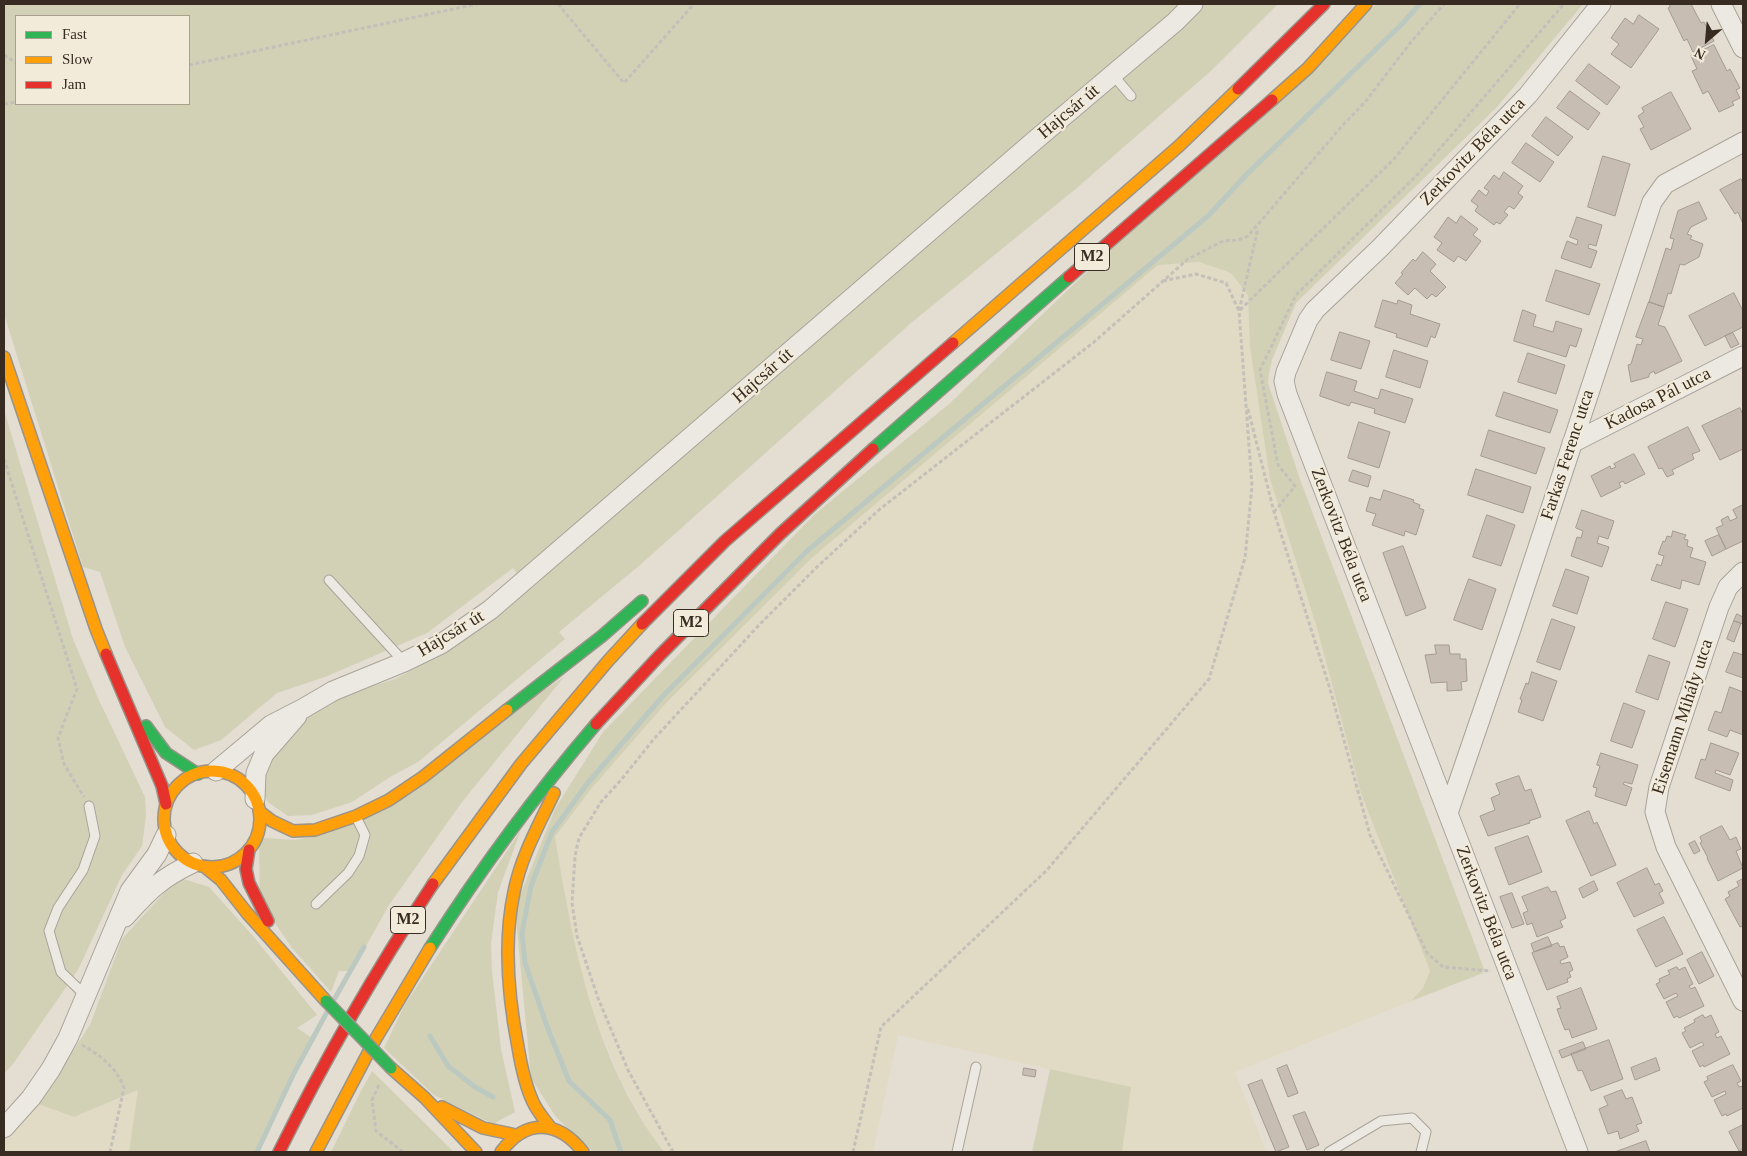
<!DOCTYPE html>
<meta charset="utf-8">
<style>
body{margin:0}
#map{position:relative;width:1747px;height:1156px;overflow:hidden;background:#e3ddd2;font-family:"Times New Roman",serif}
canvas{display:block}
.frame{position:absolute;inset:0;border:5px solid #382c22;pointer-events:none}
.legend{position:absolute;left:15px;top:15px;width:175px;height:90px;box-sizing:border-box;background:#f3ebda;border:1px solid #a89f90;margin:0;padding:6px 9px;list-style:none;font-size:15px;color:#382c22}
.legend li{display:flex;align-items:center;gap:10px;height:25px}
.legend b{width:25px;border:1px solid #a89f90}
.north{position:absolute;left:1682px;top:15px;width:50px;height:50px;-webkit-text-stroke:4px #f3ebda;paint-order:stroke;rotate:207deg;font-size:14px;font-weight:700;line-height:20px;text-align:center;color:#382c22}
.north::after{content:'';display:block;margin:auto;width:18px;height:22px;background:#382c22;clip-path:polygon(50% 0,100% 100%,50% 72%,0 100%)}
</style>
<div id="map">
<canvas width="1747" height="1156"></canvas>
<div class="frame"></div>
<ul class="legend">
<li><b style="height:6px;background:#30b455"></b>Fast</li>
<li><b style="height:6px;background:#ff9f0a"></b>Slow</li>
<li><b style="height:6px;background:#e5322d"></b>Jam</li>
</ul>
<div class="north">N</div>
</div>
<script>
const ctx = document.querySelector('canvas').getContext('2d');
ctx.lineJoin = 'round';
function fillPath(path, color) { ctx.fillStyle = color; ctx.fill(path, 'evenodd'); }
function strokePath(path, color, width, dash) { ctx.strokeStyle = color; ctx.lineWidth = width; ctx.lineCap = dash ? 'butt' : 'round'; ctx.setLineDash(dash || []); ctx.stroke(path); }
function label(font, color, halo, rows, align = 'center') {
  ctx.font = font + ' "Times New Roman",serif'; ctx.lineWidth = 4.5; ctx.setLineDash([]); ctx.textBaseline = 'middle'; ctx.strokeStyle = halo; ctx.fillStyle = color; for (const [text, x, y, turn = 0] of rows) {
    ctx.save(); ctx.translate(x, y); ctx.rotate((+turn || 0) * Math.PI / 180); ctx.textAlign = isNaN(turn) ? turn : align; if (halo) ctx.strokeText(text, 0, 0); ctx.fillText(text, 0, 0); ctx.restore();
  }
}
const farmland = new Path2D(`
 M1199,262L1231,273L1248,295L1250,347L1270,479L1317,628L1361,793L1430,971L1423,988L1411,1001L1235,1072L1266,1152H1122L1130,1087L898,1035L873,1152H664L654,1140L622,1083L597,1023L581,972L564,894L555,838L591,789L667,702L813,557L1158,265Z
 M139,1090L129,1152H4V1139L38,1104L74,1117Z`);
const green = new Path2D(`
 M4,4H1278L1212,70L1078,187L911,323L640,565L559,632L565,639L418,762L390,777L352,802L312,815L288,816L268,802L261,787L268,759L304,719L335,698L395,679L442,654L527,587L513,568L427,633L325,677L277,693L221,740L194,750L165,727L125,647L100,572L83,567L4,314ZM16,16H189V104H16Z
 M1376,4H1583L1497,107L1296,303L1272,360L1269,373L1268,383L1301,482L1484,969L1483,973L1411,1001L1423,988L1430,971L1361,793L1317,628L1270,479L1250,347L1248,295L1231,273L1199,262L1158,265L813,557L667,702L591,789L555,837C573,947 595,1062 664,1152H593L556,1117L531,1078L515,908L555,809L603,732L815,514L949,404L1072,286Z
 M4,410L73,639L98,698L145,797L146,816L142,846L122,875L78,970L13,1064L4,1074Z
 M564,677L462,802L389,905L352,971H339L331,992L292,948L260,901L259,842L265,838L295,840L322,835Z
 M521,830L498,892L491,944L492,971L501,1049L515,1112L493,1124L434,1095L384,1048L404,1006Z
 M183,879L209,887L253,936L317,1015L297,1028L312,1038L292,1072L255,1152H129L138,1090L74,1117L38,1104L90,1025L122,939L172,884Z
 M1050,1069L1131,1087L1122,1152H1032Z
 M372,1071L454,1152H331L360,1093Z`);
const stream = new Path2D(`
 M335,998L364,947
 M430,1036L448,1066L475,1087L493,1097
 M257,1152L294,1073L327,1012
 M621,1152L610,1120L569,1081L548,1029L525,963L522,933L531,886L552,832L587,784L662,697L807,551L1208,216L1247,174L1401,25L1420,4`);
const building = new Path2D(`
 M1669,4H1691L1701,23L1704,22L1714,41L1693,52L1687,39L1684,41L1668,8L1670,7Z
 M1639,15L1659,29L1631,68L1611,54L1619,44L1611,38L1625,18L1633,24Z
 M1714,45L1727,71L1730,69L1740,88L1736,90L1740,98L1732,102L1734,105L1719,112L1708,91L1703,94L1692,71L1697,69L1691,56Z
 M1589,64L1620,87L1607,105L1576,81Z
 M1570,91L1600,113L1588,130L1557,108Z
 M1671,92L1691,129L1651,150L1640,129L1644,127L1638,116L1644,112L1642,108Z
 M1546,117L1573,137L1558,156L1532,136Z
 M1526,143L1554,162L1540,182L1512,163Z
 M1603,156L1630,164L1615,216L1588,207Z
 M1504,172L1523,186L1518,193L1523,197L1514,209L1509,206L1504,212L1508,215L1500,224L1496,222L1494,225L1475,211L1478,206L1471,201L1479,190L1486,196L1489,191L1484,188L1494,175L1499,179Z
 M1741,179L1743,183V224L1738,212L1735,214L1720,190Z
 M1699,202L1707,219L1691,227L1687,234L1692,236L1690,239L1703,244L1699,257L1684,265L1680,264L1671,294L1668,293L1664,307L1649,302L1666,248L1671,250L1674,239L1670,238L1678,211Z
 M1461,216L1478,229L1473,235L1481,241L1466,261L1458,256L1454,262L1437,250L1442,243L1434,237L1448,217L1456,223Z
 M1577,217L1602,225L1596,246L1589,244L1588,248L1597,251L1591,268L1561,258L1567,241L1577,245L1578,240L1570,237Z
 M1423,252L1436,264L1430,271L1446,287L1436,297L1432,294L1427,299L1415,288L1408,295L1395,283L1403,274L1401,273L1413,259L1415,261Z
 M1556,270L1600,284L1589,315L1546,301Z
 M1734,293L1743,311V327L1705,346L1689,316Z
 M1383,300L1397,304L1398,300L1412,305L1410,314L1440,324L1435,338L1431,336L1427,347L1396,337L1397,334L1375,327Z
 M1649,302L1664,307L1658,325L1665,327L1682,361L1655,374L1654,371L1649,374V377L1631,382L1628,365L1631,364L1637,344L1641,345L1643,339L1636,337Z
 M1523,310L1536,315L1533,326L1553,332L1556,321L1582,329L1576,347L1570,345L1566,357L1514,341Z
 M1340,332L1370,341L1361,369L1331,360Z
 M1733,333L1739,344L1731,348L1725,336Z
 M1394,350L1428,361L1420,388L1386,377Z
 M1528,353L1565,365L1556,394L1518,382Z
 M1327,372L1357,381L1354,391L1378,399L1381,389L1413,399L1405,423L1374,413L1375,409L1351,402L1349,406L1320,396Z
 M1504,392L1558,410L1550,433L1496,416Z
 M1740,408L1743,415V449L1720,460L1702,426Z
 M1359,422L1390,432L1379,468L1348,458Z
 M1688,427L1700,451L1692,454L1694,459L1672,470L1674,474L1667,477L1662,468L1659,469L1648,447Z
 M1489,430L1545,448L1536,474L1481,456Z
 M1634,454L1645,474L1625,484L1623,481L1619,483L1621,487L1601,497L1591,476L1610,466L1611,469L1616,467L1614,464Z
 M1476,469L1531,487L1523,513L1468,495Z
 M1353,470L1371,476L1368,487L1349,481Z
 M1384,490L1414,500L1413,502L1420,505L1419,508L1424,510L1416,535L1405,531L1404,536L1372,525L1376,514L1366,511L1370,497L1380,500Z
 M1743,505V541L1726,549L1716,528L1723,525L1721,520L1728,516L1730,521L1737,518L1733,510Z
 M1582,510L1614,521L1608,539L1599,536L1597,543L1609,547L1602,567L1571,556L1577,537L1581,538L1583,531L1576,528Z
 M1487,515L1515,525L1501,566L1473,557Z
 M1673,531L1686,535L1684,539L1688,540L1687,546L1693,548L1690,557L1706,562L1699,585L1682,580L1680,589L1651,580L1657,564L1661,566L1664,556L1658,554L1663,541L1665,542L1667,536L1671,537Z
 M1719,535L1726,549L1712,556L1705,541Z
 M1403,546L1426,608L1406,616L1383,553Z
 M1566,569L1589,577L1577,614L1553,606Z
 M1469,579L1496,589L1482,630L1454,620Z
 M1666,602L1688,609L1675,647L1653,639Z
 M1737,614L1743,617V624L1734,621Z
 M1552,619L1575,627L1560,670L1537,662Z
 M1734,621L1741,623L1734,642L1727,639Z
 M1435,645H1449L1450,654H1460V659H1466L1467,681L1461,682L1462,690L1447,691V682L1431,683L1425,655L1436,654Z
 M1734,652L1743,655V653V678L1726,672Z
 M1649,655L1670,662L1658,700L1636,692Z
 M1532,672L1557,681L1543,721L1518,712L1522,700L1520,699L1526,683L1528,684Z
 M1730,687L1743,692V735L1730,730L1727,737L1708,730L1715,711L1721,713Z
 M1624,703L1645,711L1632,748L1611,741Z
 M1711,743L1739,753L1730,775L1716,770L1715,773L1733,780L1730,791L1695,778L1701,759L1705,760Z
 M1601,753L1638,765L1632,784L1624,782L1623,784L1632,788L1626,806L1595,796L1597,788L1593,787L1600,766L1597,765Z
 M1519,776L1525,791L1531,789L1541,817L1529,821L1530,823L1488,836L1480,816L1495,810L1491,798L1500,794L1496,784Z
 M1589,811L1594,824L1597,822L1616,865L1591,876L1566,821Z
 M1722,826L1730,840L1736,837L1741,849L1736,851L1743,868L1718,881L1707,858H1708L1700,843L1702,842L1700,837Z
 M1528,836L1542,872L1509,885L1495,848Z
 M1695,841L1700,851L1694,854L1689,844Z
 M1647,868L1655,885L1659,883L1663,891L1659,893L1664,903L1634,917L1617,883Z
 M1743,879V926L1740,927L1725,899L1730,896L1728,892L1739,886L1737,882Z
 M1594,881L1598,890L1583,898L1579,889Z
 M1548,887L1551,892L1556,891L1566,918L1560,921L1563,927L1537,937L1532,923L1527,925L1523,913L1528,911L1522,897Z
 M1512,893L1524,924L1512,928L1500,897Z
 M1664,917L1683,954L1656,967L1637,930Z
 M1548,937L1552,946L1534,952L1531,944Z
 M1558,943L1560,947L1564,946L1568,957L1560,961L1561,964L1570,962L1573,970L1569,972L1571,977L1567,979L1568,982L1547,990L1532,953Z
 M1702,952L1714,976L1699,984L1687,960Z
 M1677,967L1679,970L1685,967L1693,984L1689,986L1691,989L1695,987L1704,1006L1679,1018L1677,1016L1674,1018L1666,1002L1678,996L1676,993L1664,999L1656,984L1660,982L1659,979L1670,974L1668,971Z
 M1581,988L1597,1029L1572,1038L1569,1029L1565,1030L1561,1020L1557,1009L1561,1008L1557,997Z
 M1703,1015L1705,1018L1711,1015L1719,1032L1715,1034L1717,1038L1721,1036L1730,1054L1704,1067L1703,1065L1700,1067L1692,1051L1704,1045L1702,1042L1690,1048L1682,1033L1686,1031L1684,1028L1695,1022L1694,1020Z
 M1609,1040L1623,1079L1591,1091L1582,1070L1578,1071L1571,1054Z
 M1583,1042L1586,1049L1562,1058L1559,1051Z
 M1656,1058L1660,1070L1635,1080L1631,1068Z
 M1287,1065L1298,1093L1288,1097L1277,1069Z
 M1733,1065L1741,1081L1737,1083L1739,1087L1743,1086V1108L1727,1116L1726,1114L1722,1116L1714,1100L1726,1094L1725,1091L1712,1097L1704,1082L1708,1080L1707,1077Z
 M1024,1068L1036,1070L1035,1077L1023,1075Z
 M1262,1080L1289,1147L1276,1152L1248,1085Z
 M1622,1090L1626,1099L1632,1097L1642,1123L1636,1125L1639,1131L1620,1139L1618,1131L1608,1134L1599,1109L1608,1105L1604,1097Z
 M1305,1112L1319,1145L1307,1150L1293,1116Z
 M1743,1125V1149L1739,1151L1729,1132Z
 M1646,1141L1650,1152H1615Z`);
const path = new Path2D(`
 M558,4L624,83L694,4
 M4,55L16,63
 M189,65L477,4
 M4,104L16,102
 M1163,281L1196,274L1226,283L1239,311L1394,159L1520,4
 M1248,409L1274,512L1330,689L1370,835L1427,953L1443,967L1491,971
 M4,459L77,689L58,738L64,764L84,797
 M1274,512L1295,486L1278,465L1260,370L1296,295L1418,174L1564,4
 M82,1045C99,1054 118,1069 124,1088L110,1152
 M379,1085L372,1100L376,1131L403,1152
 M673,1152L628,1070L598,998L577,936L572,903L575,856L579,838L601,802L621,780L653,740L760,624L818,566L880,509L1094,342L1188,259L1223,241L1238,240L1248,236L1342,126L1365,102L1411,42L1444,4
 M853,1152L881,1027L1047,870L1209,679L1245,558L1252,486L1239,311L1258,228`);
const lane = new Path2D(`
 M1113,75L1131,96
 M329,580L404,662
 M316,904L348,873L359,856L365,835L357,819
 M86,996L61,972L49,931L58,908L83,870L95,836L89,806
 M957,1152L976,1067
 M1329,1152L1381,1121L1412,1118L1426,1132L1421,1152`);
const street = new Path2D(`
 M1721,4L1743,48
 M1572,443L1743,356
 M1743,572L1728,587L1719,607L1659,787L1655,812L1666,847L1743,1001
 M216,771L271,725L304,708L333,691L404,662L441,644L490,610L1040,136L1175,22L1193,4
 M255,799L256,773L264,754L297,716
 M1448,813L1512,626L1652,202L1665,184L1743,142
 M125,917C148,891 161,878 193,863
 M4,1128L31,1098L51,1069L68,1038L130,891L157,854L166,835
 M1578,1152L1287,394L1284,381L1286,372L1308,320L1315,310L1380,248L1528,95L1601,4`);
const fast = new Path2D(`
 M873,449L1069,277
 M507,710L602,636L642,601
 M146,726L166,753L198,774
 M430,948C480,870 536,794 596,724`);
const slow = new Path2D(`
 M1272,100L1308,68L1366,4
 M953,343L1179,146L1238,89
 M4,357L96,629L106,654
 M164 819a48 48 0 1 1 96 0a48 48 0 1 1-96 0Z
 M259,811L272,821L293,831L315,830L356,816L389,800L423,777L507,710
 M205,867L221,880L247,913L326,1001
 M433,884L521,764L608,661L642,624
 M391,1068L425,1098L476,1152
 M442,1107L483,1128L516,1135
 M550,1127C544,1119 537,1111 533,1102C525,1085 521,1065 518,1047C508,996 503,943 514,892C521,856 539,825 554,793
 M316,1152L375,1040L430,948
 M501,1152C526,1118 558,1120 583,1152`);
const jam = new Path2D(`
 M1238,89L1324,4
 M1069,277L1272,100
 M642,624L725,541L953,343
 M106,654L162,786L166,804
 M596,724L660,655L780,534L873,449
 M249,850L246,869L249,883L268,921
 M279,1152C325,1059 376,970 433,884`);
const fastBridge = new Path2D(`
 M326,1001L391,1068`);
const shields = [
 [1092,257,35],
 [691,623,35],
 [408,920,35]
];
const shieldNames = [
 ["M2",1092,257],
 ["M2",691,623],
 ["M2",408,920]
];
const streetNames = [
 ["Hajcsár út",1069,112,-40],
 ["Zerkovitz Béla utca",1473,152,-46],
 ["Hajcsár út",763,376,-41],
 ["Kadosa Pál utca",1658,399,-27],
 ["Farkas Ferenc utca",1568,455,-72],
 ["Zerkovitz Béla utca",1341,535,69],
 ["Hajcsár út",451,634,-31],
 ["Eisemann Mihály utca",1683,717,-72],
 ["Zerkovitz Béla utca",1486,913,69]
];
fillPath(farmland, '#e1dac4');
fillPath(green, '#d2d1b6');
strokePath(stream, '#bcc9c0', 5);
fillPath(building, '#c7bdb3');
strokePath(building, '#a39a91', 1);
strokePath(lane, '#a9a39a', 11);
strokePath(street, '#a9a39a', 21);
strokePath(fast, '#99938a', 14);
strokePath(slow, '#99938a', 14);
strokePath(jam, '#99938a', 14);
strokePath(path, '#c4c0b9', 3, [4, 2.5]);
strokePath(lane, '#ece9e2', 9);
strokePath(street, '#ece9e2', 19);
strokePath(fast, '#30b455', 11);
strokePath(slow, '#ff9f0a', 11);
strokePath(jam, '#e5322d', 11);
strokePath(fastBridge, '#99938a', 14, []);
strokePath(fastBridge, '#30b455', 11);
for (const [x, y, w] of shields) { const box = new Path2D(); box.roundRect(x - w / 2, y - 13.5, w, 27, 4); ctx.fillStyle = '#f3ebda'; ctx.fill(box); strokePath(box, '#382c22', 1); }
label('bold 16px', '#382c22', null, shieldNames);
label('18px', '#382c22', '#f3ebda', streetNames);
</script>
